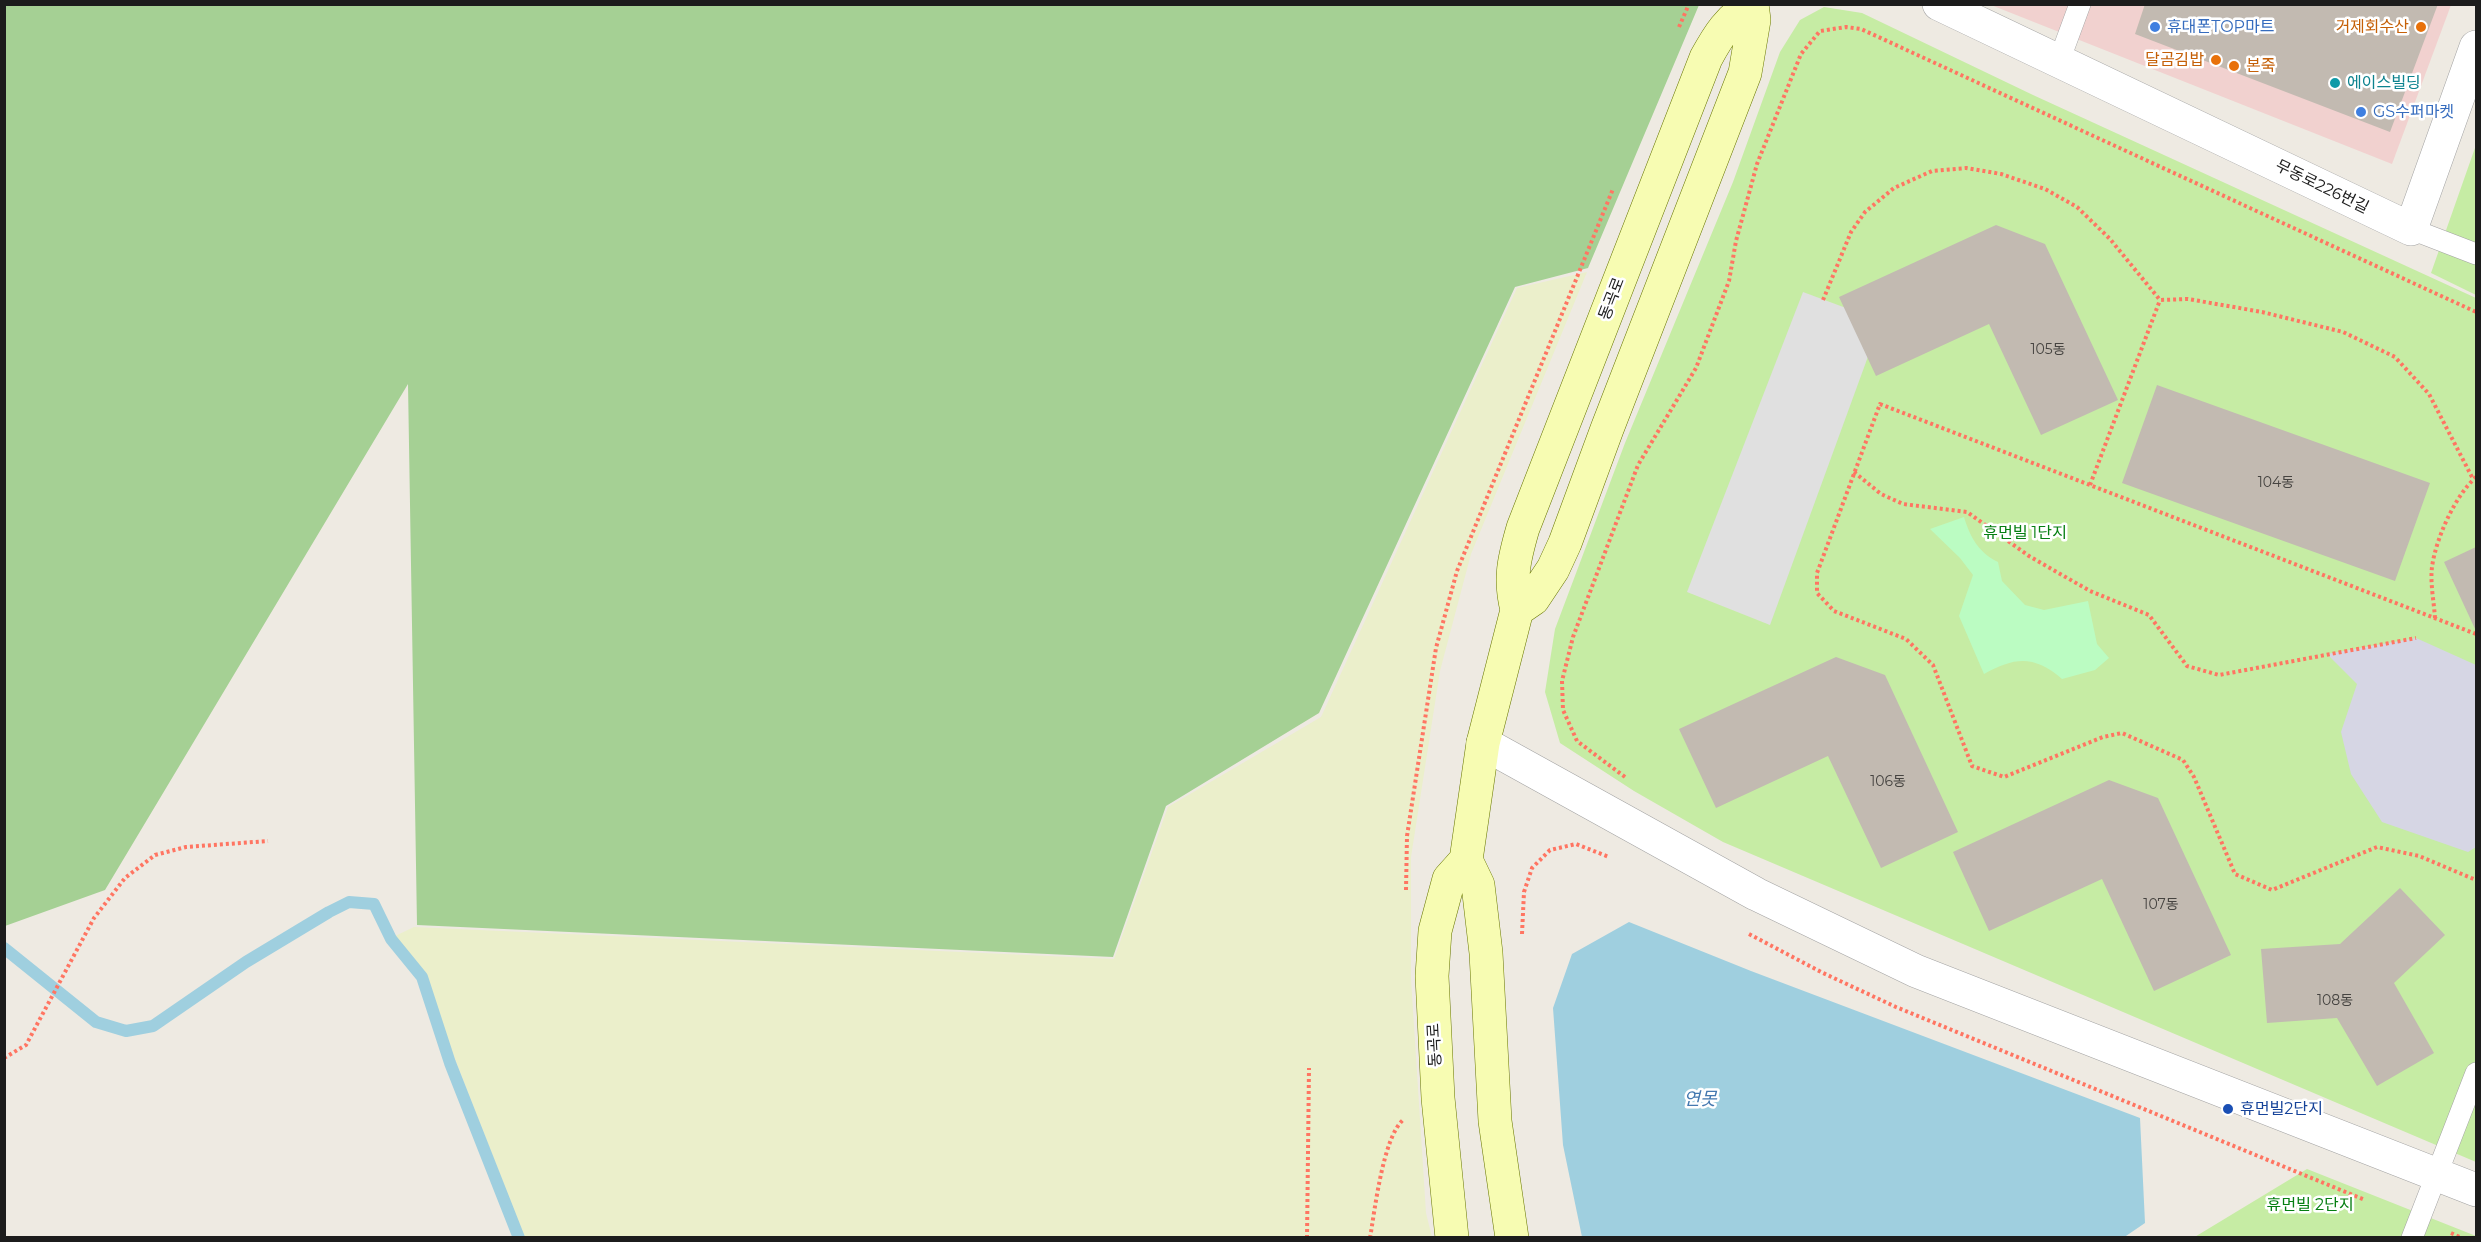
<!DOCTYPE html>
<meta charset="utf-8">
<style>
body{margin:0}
#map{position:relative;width:2481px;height:1242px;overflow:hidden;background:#eeeae2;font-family:Montserrat,sans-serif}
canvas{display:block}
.frame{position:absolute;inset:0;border:6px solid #1c1c1c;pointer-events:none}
</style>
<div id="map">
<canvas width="2481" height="1242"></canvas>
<div class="frame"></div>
</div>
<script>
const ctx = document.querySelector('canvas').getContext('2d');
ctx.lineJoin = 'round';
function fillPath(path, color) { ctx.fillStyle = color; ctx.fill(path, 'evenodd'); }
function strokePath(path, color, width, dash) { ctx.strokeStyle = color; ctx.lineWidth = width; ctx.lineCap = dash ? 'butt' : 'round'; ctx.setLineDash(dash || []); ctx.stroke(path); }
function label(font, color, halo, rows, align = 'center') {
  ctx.font = font + ' Montserrat,"Noto Sans KR",sans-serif'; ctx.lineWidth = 5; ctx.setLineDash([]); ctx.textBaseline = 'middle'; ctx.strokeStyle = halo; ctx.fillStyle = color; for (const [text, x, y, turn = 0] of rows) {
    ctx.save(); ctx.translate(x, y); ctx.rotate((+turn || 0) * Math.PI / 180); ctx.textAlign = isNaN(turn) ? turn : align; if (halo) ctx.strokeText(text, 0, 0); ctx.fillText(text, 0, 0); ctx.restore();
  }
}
const commercial = new Path2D(`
 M1991,5H2451L2392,164Z`);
const farmland = new Path2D(`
 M1587,272L1471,554L1440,671L1411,857V979L1426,1213L1432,1237H524L422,974L393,937L414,927L1114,959L1168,807L1321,717L1517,288Z`);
const grass = new Path2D(`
 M1824,7L1862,13L2033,95L2476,298V1162L1723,842L1634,791L1560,743L1545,692L1555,629L1625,443L1733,182L1780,52L1800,20Z
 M2476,145V295L2431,273Z
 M2307,1169L2476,1236V1238H2193Z`);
const forest = new Path2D(`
 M4,5L5,4L1699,5L1588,268L1515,287L1319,713L1166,806L1113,957L417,925L408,384L105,890L5,926Z`);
const park = new Path2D(`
 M1964,517C1970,537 1979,553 1998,562L2002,581L2025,605L2044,610L2088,601L2097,644L2109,658L2095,670L2062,679C2034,655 2015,657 1984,674L1959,616L1973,575L1960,558L1930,529Z`);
const parking = new Path2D(`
 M1803,292L1881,321L1770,625L1687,592Z`);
const plaza = new Path2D(`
 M2416,638L2476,665V847L2468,852L2382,822L2351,774L2341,732L2357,684L2327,654Z`);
const water = new Path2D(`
 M1629,922L1751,971L2140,1118L2145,1223L2123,1238L1582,1237L1563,1145L1553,1008L1572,954Z`);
const stream = new Path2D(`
 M4,948L96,1022L126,1031L153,1026L246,962L329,912L349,902L374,904L391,939L422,977L450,1063L519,1238`);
const building = new Path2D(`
 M2145,4H2438L2390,132L2135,34Z
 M1996,225L2045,244L2118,400L2041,435L1989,324L1876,376L1839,297Z
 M2157,385L2430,483L2395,581L2122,483Z
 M2476,547V631L2444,562Z
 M1836,657L1885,675L1958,832L1881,868L1828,756L1716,808L1679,729Z
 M2109,780L2158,798L2231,955L2154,991L2102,879L1989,931L1953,852Z
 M2400,888L2445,935L2394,983L2434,1053L2377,1086L2337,1018L2267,1023L2261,949L2340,944Z`);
const path = new Path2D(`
 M1679,27L1689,4
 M1823,300L1851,232L1865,212L1894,188L1932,171L1966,168L2001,174L2045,189L2077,207L2110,239L2160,300L2188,299L2262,312L2343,332L2395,357L2429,394L2473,479
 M1854,472L1881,494L1903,504L1967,512L2029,556L2090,591L2149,615L2187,666L2219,675L2416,638
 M2090,485L2160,300
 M2435,618C2434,602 2430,583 2432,567C2436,538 2455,496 2476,477
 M2476,634L1880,404L1817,573V593L1834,611L1906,639L1933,665L1972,766L2004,777L2103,737L2122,733L2183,760L2194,777L2235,874L2272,890L2377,847L2419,856L2476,880
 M1625,777L1577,741L1563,710L1562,681L1573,637L1638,465L1696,368L1729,281L1736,241L1757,164L1801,54L1820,31L1846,27L1861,29L2476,312
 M1406,890L1407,836L1436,648L1457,571L1613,189
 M1522,934L1524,892L1532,868L1550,850L1576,844L1609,857
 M1749,934L1823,973L1896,1007L2365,1200
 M4,1058L26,1045L94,918L125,878L155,855L186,847L268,841
 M2451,1233L2462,1238
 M1307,1238L1309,1068
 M1370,1238C1375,1209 1383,1138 1403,1120`);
const service = new Path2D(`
 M2059,61L2080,4
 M2411,229L2476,254
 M2412,1238L2476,1073`);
const minor = new Path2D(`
 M1939,4L2411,229L2476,47
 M1483,743L1756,894L1916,971L2476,1190`);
const secondary = new Path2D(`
 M1517,610L1533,599L1553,569L1565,543L1607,429L1745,73L1754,20L1752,4
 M1466,860L1478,885L1486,953L1495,1121L1512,1238
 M1452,1238L1438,1098L1432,976L1435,931L1449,879L1466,860L1483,743L1517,610C1509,579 1514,559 1523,528L1706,58C1718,36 1729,18 1751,6`);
const markers = [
 [2155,27,6,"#3f7fe0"],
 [2421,27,6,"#e8710a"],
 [2216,60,6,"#e8710a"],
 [2234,66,6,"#e8710a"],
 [2335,83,6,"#0f9aa8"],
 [2361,112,6,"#3f7fe0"],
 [2228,1109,6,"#1a4fb4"]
];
const numberNames = [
 ["105동",2048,350],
 ["104동",2276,483],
 ["106동",1888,782],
 ["107동",2161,905],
 ["108동",2335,1001]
];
const shopNames = [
 ["휴대폰TOP마트",2167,27],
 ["GS수퍼마켓",2373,112]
];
const foodNames = [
 ["거제회수산",2409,27],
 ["달곰김밥",2204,60],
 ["본죽",2246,66,"left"]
];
const cultureNames = [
 ["에이스빌딩",2347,83]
];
const streetNames = [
 ["무동로226번길",2322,187,26],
 ["동곡로",1612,299,-69],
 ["동곡로",1435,1045,-93]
];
const parkNames = [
 ["휴먼빌 1단지",2025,533],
 ["휴먼빌 2단지",2310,1205]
];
const transitNames = [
 ["휴먼빌2단지",2240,1109]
];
const waterNames = [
 ["연못",1700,1100]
];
fillPath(commercial, '#f1d1cf');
fillPath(farmland, '#ebefcb');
fillPath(grass, '#c6eca4');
fillPath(forest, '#a5d094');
fillPath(park, '#bbfcc2');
fillPath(parking, '#e0e0e0');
fillPath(plaza, '#d6d6e4');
fillPath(water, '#9fcfdf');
strokePath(stream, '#9fcfdf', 12);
fillPath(building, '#c2bab1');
strokePath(service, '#a3a3a3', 22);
strokePath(minor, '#a3a3a3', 34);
strokePath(secondary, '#687700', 34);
strokePath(path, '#ff7562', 4, [3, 3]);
strokePath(service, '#fff', 21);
strokePath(minor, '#fff', 33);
strokePath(secondary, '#f7fcb2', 33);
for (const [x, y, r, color] of markers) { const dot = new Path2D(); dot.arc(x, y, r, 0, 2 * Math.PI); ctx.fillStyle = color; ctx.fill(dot); strokePath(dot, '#fff', 2); }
label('14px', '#464441', null, numberNames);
label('16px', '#366cbe', '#fff', shopNames, 'left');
label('16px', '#c56008', '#fff', foodNames, 'right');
label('16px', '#0d838f', '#fff', cultureNames, 'left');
label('16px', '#1c1c1c', '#fff', streetNames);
label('16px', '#067f12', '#fff', parkNames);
label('16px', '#164399', '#fff', transitNames, 'left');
label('italic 18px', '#4579b0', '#fff', waterNames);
</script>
